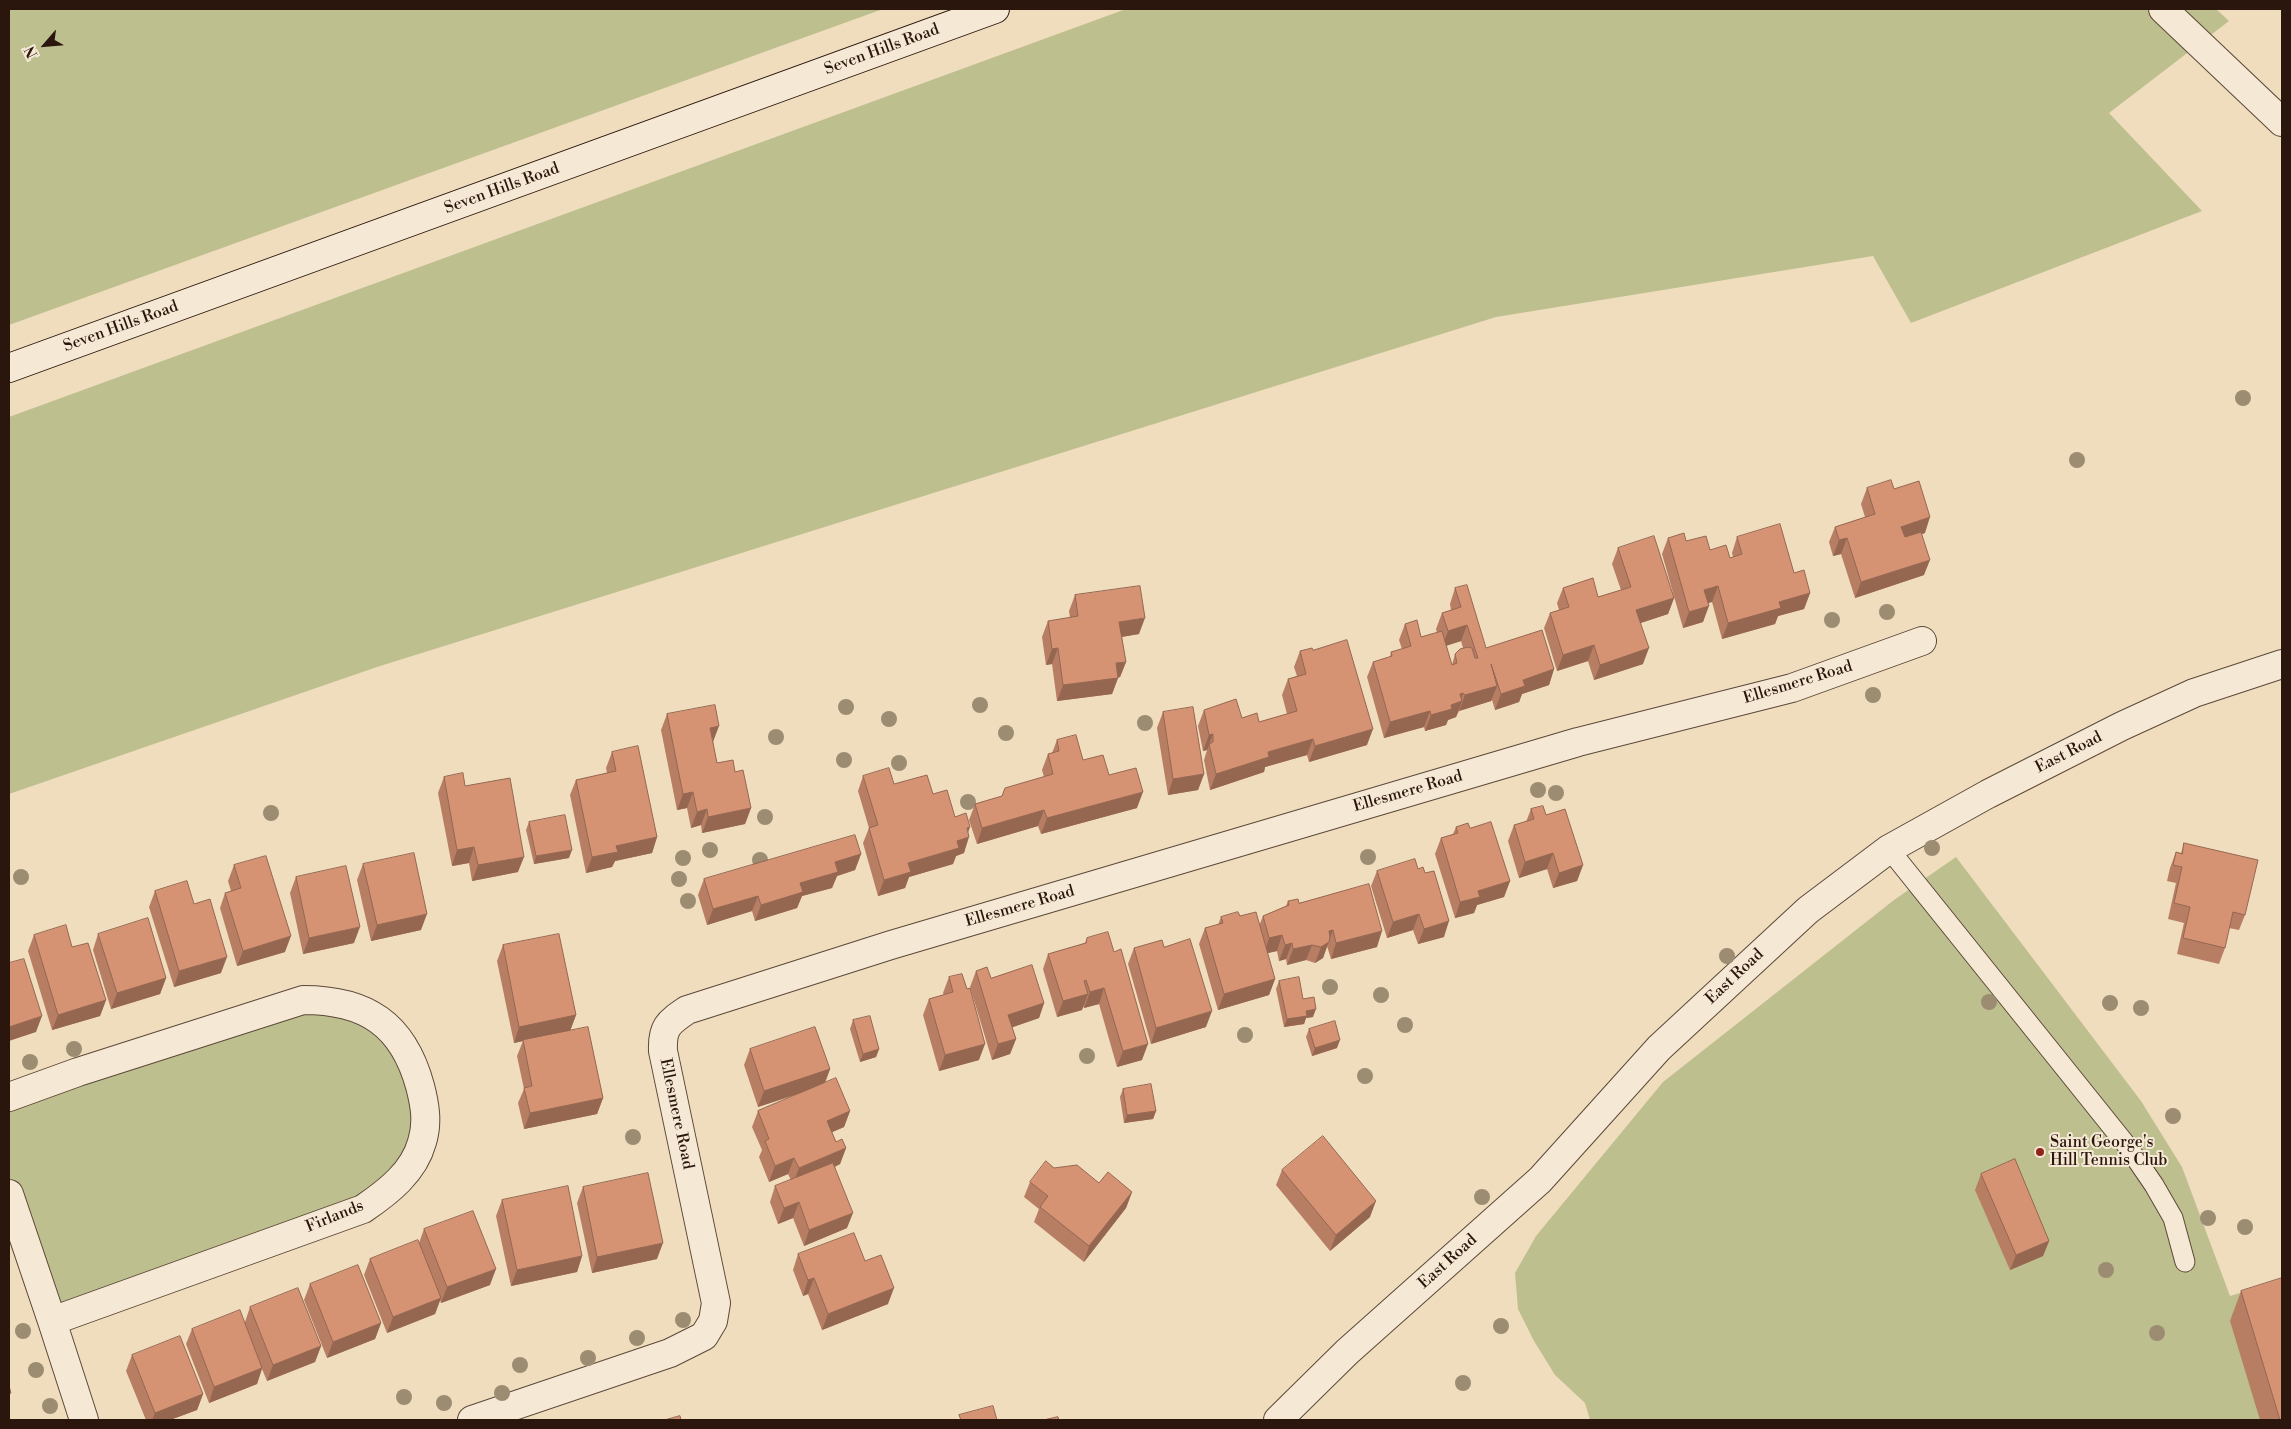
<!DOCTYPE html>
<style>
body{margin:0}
#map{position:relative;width:2291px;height:1429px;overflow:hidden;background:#f0ddbe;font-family:"Libre Bodoni",serif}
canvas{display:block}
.frame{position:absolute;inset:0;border:10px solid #2b160d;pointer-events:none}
.north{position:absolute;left:20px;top:20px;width:50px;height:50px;-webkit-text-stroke:4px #f5e9d5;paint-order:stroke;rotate:243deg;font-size:14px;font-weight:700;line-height:20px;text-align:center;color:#2b160d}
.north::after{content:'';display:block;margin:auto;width:18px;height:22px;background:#2b160d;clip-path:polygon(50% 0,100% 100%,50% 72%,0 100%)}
</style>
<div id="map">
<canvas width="2291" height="1429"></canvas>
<div class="frame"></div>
<div class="north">N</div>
</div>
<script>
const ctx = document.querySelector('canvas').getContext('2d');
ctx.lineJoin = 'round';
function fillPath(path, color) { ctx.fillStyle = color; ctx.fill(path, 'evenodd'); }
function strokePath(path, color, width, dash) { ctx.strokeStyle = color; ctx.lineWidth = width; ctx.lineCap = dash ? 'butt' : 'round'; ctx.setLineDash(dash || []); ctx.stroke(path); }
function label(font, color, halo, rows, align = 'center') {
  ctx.font = font + ' "Libre Bodoni",serif'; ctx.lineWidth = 4; ctx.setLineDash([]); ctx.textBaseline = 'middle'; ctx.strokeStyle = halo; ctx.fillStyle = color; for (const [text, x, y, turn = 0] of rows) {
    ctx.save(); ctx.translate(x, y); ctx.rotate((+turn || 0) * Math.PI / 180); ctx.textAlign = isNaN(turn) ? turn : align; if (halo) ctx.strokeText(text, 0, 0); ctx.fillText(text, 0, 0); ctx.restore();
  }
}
const green = new Path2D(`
 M9,9H883L9,325Z
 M1126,9H2216L2229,21L2109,113L2202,211L1911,323L1873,256L1496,317L377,667L9,794V417Z
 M1956,857L2141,1101L2182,1167L2230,1296L2282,1280V1420H1590L1585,1403L1555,1375L1534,1341L1518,1309L1515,1273L1536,1236L1663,1082L1894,900Z
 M303,1000L375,1018L426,1109L388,1192L52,1321L9,1194V1097Z`);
const service = new Path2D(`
 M1889,849L2128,1147L2154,1185L2173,1218L2185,1262`);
const minor = new Path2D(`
 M2163,9L2282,122
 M9,1097L78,1072L303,1000C366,1000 403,1024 420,1086C425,1105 428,1123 422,1142C414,1172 388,1192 363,1209L52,1321L84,1420
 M9,1194L52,1321
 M472,1420L670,1353L704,1336L713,1321L716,1303L663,1051C662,1027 668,1023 687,1010L891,945L1578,742L1792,688L1922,641
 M1278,1420L1347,1352L1540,1180L1659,1048L1808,910L1889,849L1988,794L2122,726L2194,693L2282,664`);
const secondary = new Path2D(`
 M9,368L995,9`);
const trees = [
 [2243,398],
 [2077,460],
 [1887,612],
 [1832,620],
 [1873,695],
 [980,705],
 [846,707],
 [889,719],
 [1145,723],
 [1006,733],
 [776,737],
 [844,760],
 [899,763],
 [1538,790],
 [1556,793],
 [968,802],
 [271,813],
 [765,817],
 [1932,848],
 [710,850],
 [1368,857],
 [683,858],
 [760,860],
 [21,877],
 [679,879],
 [688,901],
 [1727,956],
 [1330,987],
 [1381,995],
 [1989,1002],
 [2110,1003],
 [2141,1008],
 [1405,1025],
 [1245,1035],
 [74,1049],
 [1087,1056],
 [30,1062],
 [1365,1076],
 [2173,1116],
 [633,1137],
 [1482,1197],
 [2208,1218],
 [2245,1227],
 [2106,1270],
 [683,1320],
 [1501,1326],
 [23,1331],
 [2157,1333],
 [637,1338],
 [588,1358],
 [520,1365],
 [36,1370],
 [1463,1383],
 [502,1393],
 [404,1397],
 [444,1403],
 [50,1406]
];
const wall = new Path2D(`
 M1867,488L1894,489L1925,533L1922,534L1924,575L1855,598L1841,554L1833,556L1829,542L1835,527L1865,517L1861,504Z
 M1737,537L1794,573L1810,593L1804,609L1778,616L1775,624L1722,639L1712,602L1708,603L1703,622L1683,628L1662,554L1668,538L1710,550L1730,558L1733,557L1732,553Z
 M1618,548L1674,598L1668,614L1641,623L1643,664L1594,680L1588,661L1557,671L1544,628L1550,613L1559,610L1557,603L1563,588L1598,597L1621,590L1612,564Z
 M1455,588L1486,648L1554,669L1549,685L1522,694L1519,702L1495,710L1492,700L1491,701L1459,711L1456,717L1448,720L1446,725L1425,731L1424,727L1384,738L1367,677L1373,662L1390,657L1391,652L1402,649L1399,640L1405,624L1421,637L1437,633L1436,629L1442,613L1451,610L1450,604ZM1461,641L1463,648L1455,654L1452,665L1446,646Z
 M1075,595L1139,634L1122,637L1126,662L1120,677L1118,678L1112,694L1057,701L1052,664L1046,665L1042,637L1048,621L1070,618L1069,611Z
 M1313,650L1367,745L1309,762L1307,755L1265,767L1264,772L1210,790L1204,760L1207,750L1203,751L1198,726L1204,710L1242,718L1259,722L1287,714L1282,695L1288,679L1297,676L1294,667L1300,651Z
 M1163,712L1204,774L1198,790L1168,795L1157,728Z
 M667,714L713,742L717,763L735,772L751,808L745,824L702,833L701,825L691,828L687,808L677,810L661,730Z
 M1057,740L1083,760L1109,775L1137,808L1041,834L1038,826L977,844L969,820L975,804L1002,796L1044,777L1042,770L1048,754L1052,753Z
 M612,752L657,837L652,853L615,861L612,867L586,873L570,795L576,780L607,773L606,768Z
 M863,776L894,784L933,794L955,817L968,833L964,853L956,856L953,864L909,877L905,888L878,896L863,843L869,828L858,791Z
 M444,777L465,786L518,872L472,881L469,863L452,866L438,793Z
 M1531,809L1546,815L1583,865L1577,881L1553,888L1547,869L1519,878L1508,841L1514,825L1526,822Z
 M529,822L569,858L534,864L526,830Z
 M1456,827L1470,828L1510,881L1504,897L1477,905L1474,913L1455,918L1435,854L1441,838L1453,834Z
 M2184,843L2245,915L2239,930L2229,928L2225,948L2219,964L2177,954L2184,923L2168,919L2176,883L2167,881L2170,868L2176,852L2181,853Z
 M861,854L855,870L837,876L832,888L802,896L797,908L755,921L752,911L707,925L698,895L704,879Z
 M363,864L421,930L371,941L357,880Z
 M234,865L285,952L237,966L220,908L225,893L231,891L228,881Z
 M1418,869L1444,937L1418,944L1413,930L1387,938L1371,886L1377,871Z
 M296,877L354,943L303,954L290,893Z
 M155,891L194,904L221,973L174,987L149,907Z
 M1288,901L1299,903L1377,947L1331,959L1327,946L1323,958L1315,963L1306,960L1287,965L1286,959L1279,961L1277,951L1267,953L1275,979L1269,995L1218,1010L1199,944L1205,928L1218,925L1221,917L1240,916L1259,926L1263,916L1286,906Z
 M98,934L166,978L160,994L111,1009L93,950Z
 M34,935L72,947L106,1000L100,1016L52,1030L28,951Z
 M1087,938L1142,1060L1117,1067L1099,1004L1084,1008L1083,1006L1082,1010L1057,1017L1043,969L1048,954L1085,943Z
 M503,945L576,1015L570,1031L603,1098L597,1114L524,1129L518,1103L524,1089L517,1056L523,1041L514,1043L497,961Z
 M1164,947L1206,1027L1151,1044L1128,964L1134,948Z
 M976,971L1044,1003L1039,1018L1012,1027L1016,1039L1010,1054L992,1060L970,987Z
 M949,977L979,1060L939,1071L923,1015L929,999L944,995L943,993Z
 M1279,981L1303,999L1313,1017L1306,1018L1304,1024L1284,1027L1276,989Z
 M853,1020L879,1049L876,1057L860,1062L850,1029Z
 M1309,1029L1337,1048L1312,1056L1306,1037Z
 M750,1049L830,1069L825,1083L850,1111L844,1127L832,1132L836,1142L846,1148L840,1164L835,1167L847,1228L804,1246L793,1218L778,1224L770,1202L775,1186L791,1180L788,1174L769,1182L759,1157L762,1150L752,1127L758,1111L804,1092L758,1107L744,1065Z
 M1123,1089L1156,1111L1153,1119L1124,1123L1120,1097Z
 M1054,1168L1099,1183L1132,1192L1126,1208L1084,1262L1034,1222L1039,1209L1024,1197L1030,1182Z
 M1282,1170L1370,1217L1330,1251L1276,1185Z
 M1981,1174L2049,1241L2043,1256L2010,1270L1975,1190Z
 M583,1187L657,1259L592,1273L577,1203Z
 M502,1200L582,1256L577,1272L511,1286L496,1216Z
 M424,1229L490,1285L441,1303L440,1300L435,1314L387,1333L364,1275L370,1259L419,1243Z
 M798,1254L865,1261L888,1304L822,1330L808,1294L803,1296L793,1270Z
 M310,1284L381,1323L375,1339L327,1358L304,1300Z
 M2241,1291L2282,1420H2260L2230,1321Z
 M250,1307L321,1346L315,1362L267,1381L262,1369L257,1384L209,1403L186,1344L192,1329L245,1322Z
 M132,1355L203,1394L197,1410L170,1420H146L126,1371Z`);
const shadedWall = new Path2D(`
 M1930,517L1925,533L1896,543L1901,527Z
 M1847,538L1841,554L1833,556L1839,540Z
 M1930,560L1924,575L1855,598L1861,582Z
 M1718,586L1712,602L1698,606L1704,590Z
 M1810,593L1804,609L1778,616L1775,624L1722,639L1728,623L1779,602Z
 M1674,598L1668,614L1631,626L1636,610Z
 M1709,606L1703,622L1683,628L1689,612Z
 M1145,618L1139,634L1114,638L1119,622Z
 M1467,625L1461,641L1442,647L1448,631Z
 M1594,645L1588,661L1557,671L1563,655Z
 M1058,648L1052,664L1046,665L1052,649Z
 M1649,648L1643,664L1594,680L1600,665Z
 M1126,662L1120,677L1113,678H1118L1112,694L1057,701L1063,685L1116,663Z
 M1554,669L1549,685L1522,694L1519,702L1495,710L1501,694L1523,680Z
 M1497,686L1491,701L1459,711L1465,695Z
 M1463,693L1460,702L1462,701L1456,717L1448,720L1446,725L1425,731L1431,715L1451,705L1460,694Z
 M1430,711L1424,727L1384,738L1390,722Z
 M719,726L713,742L710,728Z
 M1373,729L1367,745L1309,762L1315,746Z
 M1213,734L1207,750L1203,751L1209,735Z
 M1313,739L1307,755L1265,767L1264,772L1210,790L1216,774L1268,752Z
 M1204,774L1198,790L1168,795L1173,779Z
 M693,792L687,808L677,810L683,794Z
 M1143,792L1137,808L1041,834L1047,818Z
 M751,808L745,824L702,833L708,817Z
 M707,809L701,825L691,828L697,812Z
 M1044,810L1038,826L977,844L982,828Z
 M970,827L966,838L969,837L964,853L956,856L953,864L909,877L905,888L878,896L884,880L908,863L967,828Z
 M657,837L652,853L615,861L612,867L586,873L592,857L616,846Z
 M474,847L469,863L452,866L457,850Z
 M572,850L569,858L534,864L536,856Z
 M1553,853L1547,869L1519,878L1525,862Z
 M861,854L855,870L837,876L832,888L802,896L797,908L755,921L761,905L835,862Z
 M524,857L518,872L472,881L478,865Z
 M1583,865L1577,881L1553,888L1559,873Z
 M1510,881L1504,897L1477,905L1474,913L1455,918L1460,902L1478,891Z
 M758,896L752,911L707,925L713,909Z
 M427,914L421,930L371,941L377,925Z
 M1419,914L1413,930L1387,938L1393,922Z
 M1449,921L1444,937L1418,944L1424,929Z
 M360,927L354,943L303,954L309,938Z
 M1333,930L1323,958L1315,963L1321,947L1329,931Z
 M1382,931L1377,947L1331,959L1336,943Z
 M1282,935L1277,951L1264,954L1269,938Z
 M291,936L285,952L237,966L243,951Z
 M1292,943L1286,959L1279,961L1285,945Z
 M1312,945L1306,960L1287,965L1293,949Z
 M227,957L221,973L174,987L179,971Z
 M166,978L160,994L111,1009L117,993Z
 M1275,979L1269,995L1218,1010L1224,994Z
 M1104,988L1099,1004L1084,1008L1090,992Z
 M1088,994L1082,1010L1057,1017L1063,1001Z
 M106,1000L100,1016L52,1030L58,1015Z
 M1044,1003L1039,1018L1002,1031L1008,1015Z
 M1316,1009L1313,1017L1306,1018L1304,1024L1284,1027L1287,1019L1306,1011Z
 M1212,1011L1206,1027L1151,1044L1156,1028Z
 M576,1015L570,1031L514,1043L519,1027Z
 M42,1016L36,1032L9,1041V1027Z
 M1016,1039L1010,1054L992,1060L998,1044Z
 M1340,1040L1337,1048L1312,1056L1315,1048Z
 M985,1044L979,1060L939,1071L945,1055Z
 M1148,1044L1142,1060L1117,1067L1123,1051Z
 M879,1049L876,1057L860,1062L863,1054Z
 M830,1069L824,1085L758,1107L764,1091Z
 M603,1098L597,1114L524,1129L530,1113Z
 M850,1111L844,1127L821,1137L827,1121Z
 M1156,1111L1153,1119L1124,1123L1127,1115Z
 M846,1148L840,1164L793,1184L799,1168Z
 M794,1158L788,1174L769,1182L775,1166Z
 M1132,1192L1126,1208L1084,1262L1089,1246Z
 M1376,1201L1370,1217L1330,1251L1336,1235Z
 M799,1202L793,1218L778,1224L784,1208Z
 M853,1213L847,1228L804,1246L809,1230Z
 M2049,1241L2043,1256L2010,1270L2016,1255Z
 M663,1243L657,1259L592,1273L597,1257Z
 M582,1256L577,1272L511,1286L517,1270Z
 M496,1269L490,1285L441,1303L447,1287Z
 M814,1278L808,1294L803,1296L808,1280Z
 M894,1288L888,1304L822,1330L828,1314Z
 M441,1298L435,1314L387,1333L393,1317Z
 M381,1323L375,1339L327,1358L333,1342Z
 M321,1346L315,1362L267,1381L273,1365Z
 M262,1368L257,1384L209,1403L214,1387Z
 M203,1394L197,1410L170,1420H152L155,1413Z`);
const building = new Path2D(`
 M1891,480L1894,489L1919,481L1930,517L1901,527L1905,537L1921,532L1930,560L1861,582L1847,538L1839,540L1835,527L1875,514L1867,488Z
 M1780,524L1794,573L1804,570L1810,593L1779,602L1781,608L1728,623L1718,586L1704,590L1709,606L1689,612L1668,538L1684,533L1686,541L1706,536L1710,550L1726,545L1730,558L1742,554L1737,537Z
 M1654,536L1674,598L1636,610L1649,648L1600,665L1594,645L1563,655L1550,613L1569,607L1563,588L1593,578L1598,597L1631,587L1618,548Z
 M1467,585L1486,648L1542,630L1554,669L1523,680L1525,686L1501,694L1491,664L1497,686L1465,695L1463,693L1460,694L1462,701L1451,705L1452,709L1431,715L1430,711L1390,722L1373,662L1392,656L1391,652L1411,646L1405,624L1417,620L1421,637L1442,631L1452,665L1457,663L1455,654L1460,649L1468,647L1472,648L1475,658H1478L1467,625L1448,631L1442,613L1461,607L1455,588Z
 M1140,586L1145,618L1119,622L1126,662L1116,663L1118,678L1063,685L1058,648L1052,649L1048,621L1078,616L1075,595Z
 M1347,640L1373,729L1315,746L1313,739L1268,752L1269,757L1216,774L1209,744L1213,742V734L1209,735L1204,710L1236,699L1242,718L1257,713L1259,722L1297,711L1288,679L1306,674L1300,651L1312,648L1313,650Z
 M715,705L719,726L710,728L717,763L733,760L735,772L743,770L751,808L708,817L707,809L697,812L693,792L683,794L667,714Z
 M1193,707L1204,774L1173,779L1163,712Z
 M1076,735L1083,760L1103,755L1109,775L1136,768L1143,792L1047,818L1044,810L982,828L975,804L1002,796L1005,788L1053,774L1048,754L1059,751L1057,740Z
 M638,746L657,837L616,846L618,852L592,857L576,780L616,771L612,752Z
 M889,768L894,784L927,775L933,794L947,790L955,817L966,813L970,827L967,828L969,837L957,841L959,848L908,863L911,872L884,880L869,828L878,825L863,776Z
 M463,773L465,786L510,778L524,857L478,865L474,847L457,850L444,777Z
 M1543,806L1546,815L1565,809L1583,865L1559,873L1553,853L1525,862L1514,825L1534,819L1531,809Z
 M565,815L572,850L536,856L529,822Z
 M1491,822L1510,881L1478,891L1480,897L1460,902L1441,838L1458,833L1456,827L1468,823L1470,828Z
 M855,835L861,854L835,862L838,872L800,883L803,892L761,905L758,896L713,909L704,879Z
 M2184,843L2258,860L2245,915L2233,912L2225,948L2183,938L2190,907L2174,903L2182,867L2173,865L2176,852L2182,854Z
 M414,853L427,914L377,925L363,864Z
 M266,856L291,936L243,951L225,893L241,888L234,865Z
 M1415,859L1418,869L1423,867L1425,873L1434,871L1449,921L1424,929L1419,914L1393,922L1377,871Z
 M346,866L360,927L309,938L296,877Z
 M187,881L194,904L210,899L227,957L179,971L155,891Z
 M1369,884L1382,931L1336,943L1333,930L1329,931L1330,937L1329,942L1321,947L1312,945L1293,949L1292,943L1285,945L1282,935L1269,938L1263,916L1289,905L1288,901L1298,899L1299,903Z
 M1238,912L1240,916L1256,912L1275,979L1224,994L1205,928L1223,923L1221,917Z
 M148,918L166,978L117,993L98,934Z
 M66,925L72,947L88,943L106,1000L58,1015L34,935Z
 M1108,932L1114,952L1121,949L1148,1044L1123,1051L1104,988L1090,992L1086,980L1084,981L1088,994L1063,1001L1048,954L1086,943L1087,938Z
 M559,934L576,1015L519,1027L503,945Z
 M1190,939L1212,1011L1156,1028L1134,948L1162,940L1164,947Z
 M24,959L42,1016L9,1027V963Z
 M1032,965L1044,1003L1008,1015L1016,1039L998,1044L976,971L987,967L991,978Z
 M962,974L967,989L970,988L985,1044L945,1055L929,999L953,992L949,977Z
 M1299,977L1303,999L1314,997L1316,1009L1306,1011L1307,1016L1287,1019L1279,981Z
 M870,1016L879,1049L863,1054L853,1020Z
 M1335,1021L1340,1040L1315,1048L1309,1029Z
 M588,1027L603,1098L530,1113L524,1088L532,1086L523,1040Z
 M815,1027L830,1069L764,1091L750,1049Z
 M836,1078L850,1111L827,1121L836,1142L842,1139L846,1148L799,1168L794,1158L775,1166L765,1141L769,1139L758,1111Z
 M1151,1084L1156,1111L1127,1115L1123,1089Z
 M1323,1136L1376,1201L1336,1235L1282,1170Z
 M2015,1159L2049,1241L2016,1255L1981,1174Z
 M1046,1161L1054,1168L1077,1165L1099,1183L1108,1172L1132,1192L1089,1246L1040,1207L1048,1196L1030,1182Z
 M833,1163L853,1213L809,1230L799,1202L784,1208L775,1186Z
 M648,1173L663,1243L597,1257L583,1187Z
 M568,1186L582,1256L517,1270L502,1200Z
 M473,1211L496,1269L447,1287L424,1229Z
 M854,1233L865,1261L881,1255L894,1288L828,1314L814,1278L808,1280L798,1254Z
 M418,1240L441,1298L393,1317L370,1259Z
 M358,1265L381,1323L333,1342L310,1284Z
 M2282,1278V1420H2280L2241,1291Z
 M298,1288L321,1346L273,1365L250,1307Z
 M240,1310L262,1368L214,1387L192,1329Z
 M180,1336L203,1394L155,1413L132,1355Z
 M9,1386L11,1393L9,1394Z
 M993,1406L997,1420H961L959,1415Z
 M680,1416L681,1420H665Z
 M1058,1417L1059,1420H1044Z`);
const markers = [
 [2040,1152,5,"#8f2418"]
];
const streetNames = [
 ["Seven Hills Road",882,50,-20],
 ["Seven Hills Road",502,189,-20],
 ["Seven Hills Road",121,327,-20],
 ["Ellesmere Road",1798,683,-17],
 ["East Road",2069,753,-27],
 ["Ellesmere Road",1408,792,-16],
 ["Ellesmere Road",1020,907,-16],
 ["East Road",1735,977,-43],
 ["Ellesmere Road",676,1114,78],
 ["Firlands",335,1217,-22],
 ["East Road",1448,1262,-42]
];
const poiNames = [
 ["Saint George's",2050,1143],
 ["Hill Tennis Club",2050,1161]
];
fillPath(green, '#bebf8e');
strokePath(service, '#5c4839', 21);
strokePath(minor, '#5c4839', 30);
strokePath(secondary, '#2b160d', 30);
strokePath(service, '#f5e9d5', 19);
strokePath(minor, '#f5e9d5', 28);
strokePath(secondary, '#f5e9d5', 28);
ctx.fillStyle = '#9c8c72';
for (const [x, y] of trees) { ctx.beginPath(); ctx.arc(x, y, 8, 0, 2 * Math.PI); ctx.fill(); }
fillPath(wall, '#b77e64');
fillPath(shadedWall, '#956751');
fillPath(building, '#d59374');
strokePath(building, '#956751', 1);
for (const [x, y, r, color] of markers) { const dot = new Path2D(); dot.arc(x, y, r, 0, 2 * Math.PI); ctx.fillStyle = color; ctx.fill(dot); strokePath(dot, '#f5e9d5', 2); }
label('16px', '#2b160d', '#f5e9d5', streetNames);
label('16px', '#2b160d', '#f5e9d5', poiNames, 'left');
</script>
